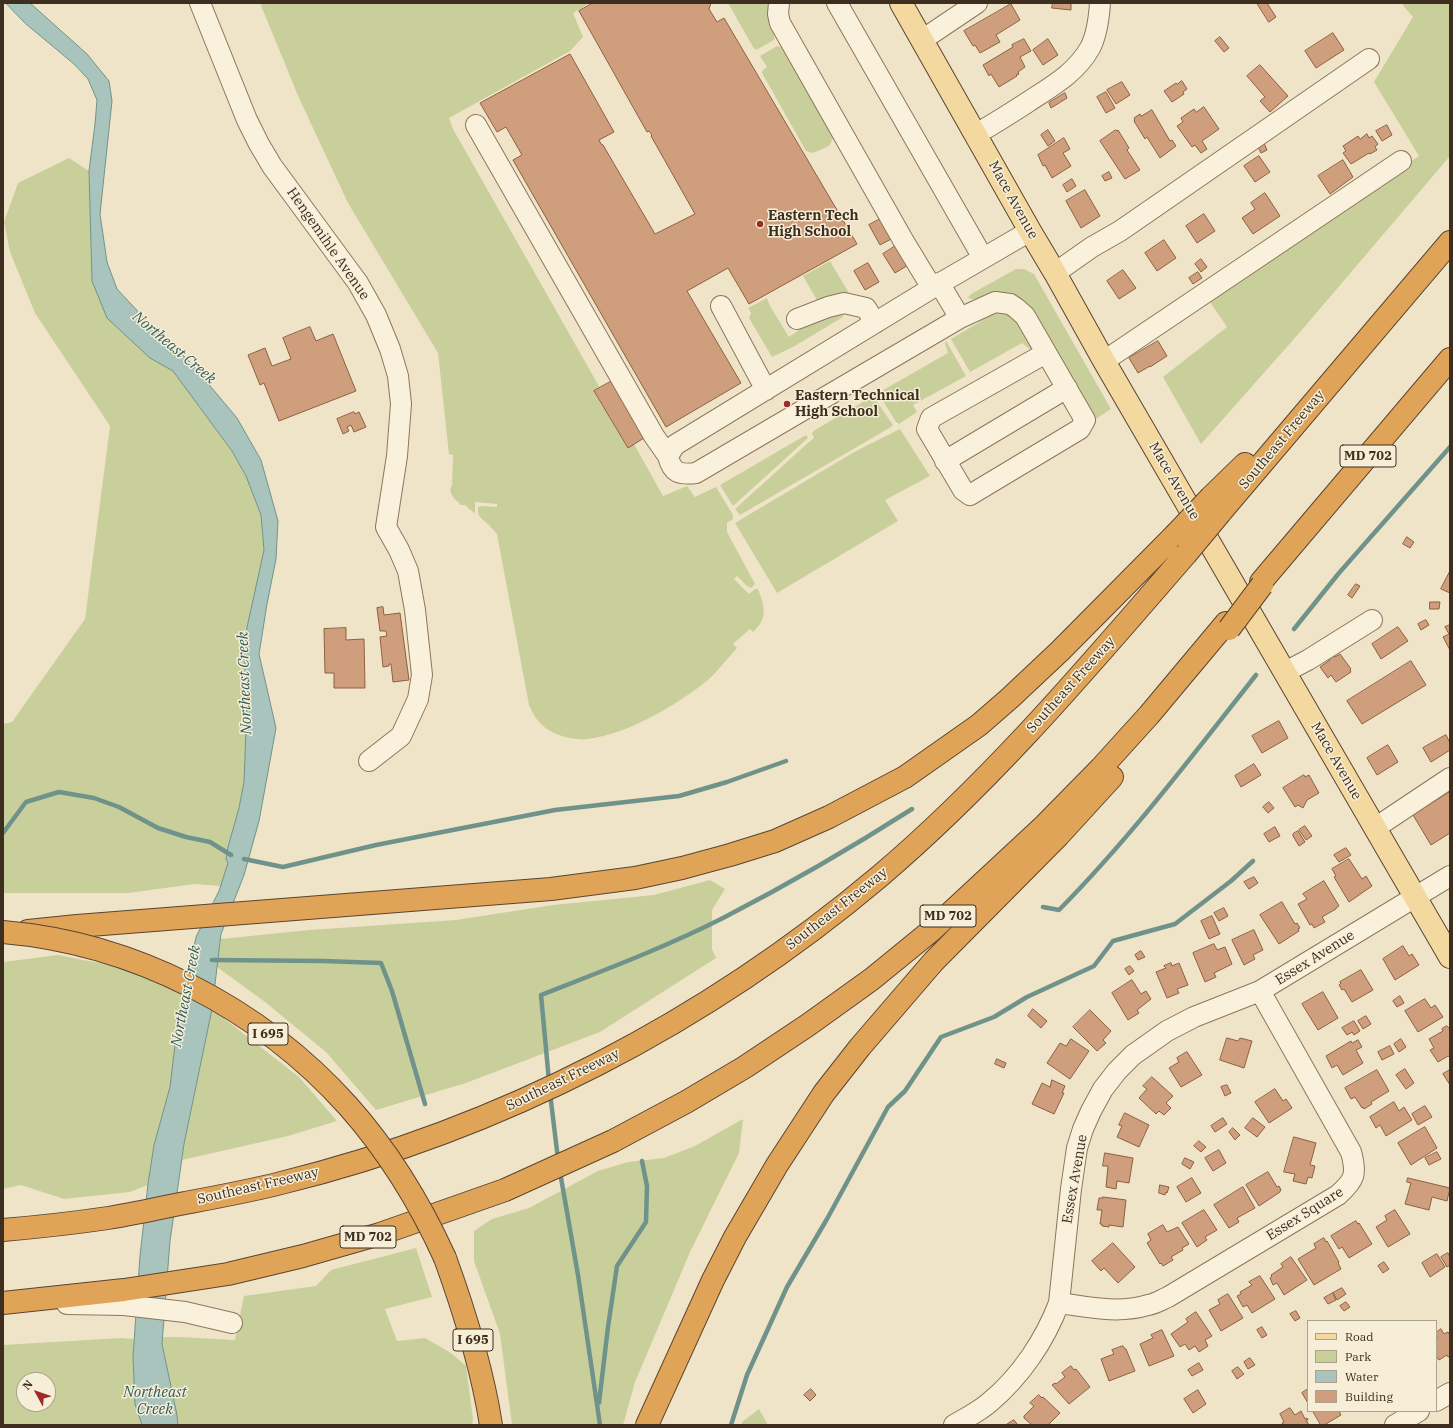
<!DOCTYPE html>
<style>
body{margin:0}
#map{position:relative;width:1453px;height:1428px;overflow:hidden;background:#f0e4c8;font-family:"IBM Plex Serif",serif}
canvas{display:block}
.frame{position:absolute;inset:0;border:4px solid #3d2e20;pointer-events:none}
.legend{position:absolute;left:1307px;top:1320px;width:130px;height:92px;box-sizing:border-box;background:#f7eed8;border:1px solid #ada18e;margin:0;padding:5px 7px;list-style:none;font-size:12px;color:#3d2e20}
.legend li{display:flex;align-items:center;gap:8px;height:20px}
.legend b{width:20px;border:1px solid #ada18e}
.north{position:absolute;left:16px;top:1372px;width:40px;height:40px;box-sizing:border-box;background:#f7eed8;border:1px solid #ada18e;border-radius:50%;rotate:310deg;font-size:11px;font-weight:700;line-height:16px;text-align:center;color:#3d2e20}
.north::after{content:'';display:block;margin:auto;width:14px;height:18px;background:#9e2a2b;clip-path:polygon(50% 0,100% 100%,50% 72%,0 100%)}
</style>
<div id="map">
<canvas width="1453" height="1428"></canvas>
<div class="frame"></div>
<ul class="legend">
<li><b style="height:5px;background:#f3d9a0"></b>Road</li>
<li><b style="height:11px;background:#c9cf9b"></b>Park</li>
<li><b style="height:11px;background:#a9c4bc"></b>Water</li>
<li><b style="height:11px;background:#cf9f7d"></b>Building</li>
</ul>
<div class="north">N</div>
</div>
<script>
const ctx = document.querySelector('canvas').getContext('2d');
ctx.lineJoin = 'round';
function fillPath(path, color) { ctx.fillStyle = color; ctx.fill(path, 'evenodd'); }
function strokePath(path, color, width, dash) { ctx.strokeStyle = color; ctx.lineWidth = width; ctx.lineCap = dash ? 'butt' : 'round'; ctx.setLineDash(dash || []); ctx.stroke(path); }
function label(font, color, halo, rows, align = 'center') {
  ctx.font = font + ' "IBM Plex Serif",serif'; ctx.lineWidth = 3; ctx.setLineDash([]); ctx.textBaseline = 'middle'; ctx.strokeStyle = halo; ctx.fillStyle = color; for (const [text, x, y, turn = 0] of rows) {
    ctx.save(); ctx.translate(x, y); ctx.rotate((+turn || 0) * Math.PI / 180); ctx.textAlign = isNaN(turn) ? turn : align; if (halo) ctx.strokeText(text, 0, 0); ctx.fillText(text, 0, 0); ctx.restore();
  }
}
const green = new Path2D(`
 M260,3H590L573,13L583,37L570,51L449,118L453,129L600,388L594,392L627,447L634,444L663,496L687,486L695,497L716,487L733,515V519L727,523V532L755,584L751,588L747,586L737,576L734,579L749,594L755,589H758C765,606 768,619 753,632L750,629L733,644L737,648C727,659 718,671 708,680C677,705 628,734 588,739C573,741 551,735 540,723C535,718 532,711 529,705L497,534C494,531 491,527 488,524C481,518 477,517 478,507L482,506L497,507V504L475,502V513H474L465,505H461C455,499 447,493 452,485L453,455L449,454L438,353L348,203L299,98Z
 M728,3H771L775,31L774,40L756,50L753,47Z
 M1401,3H1450V156L1301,331L1201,444L1163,377L1227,327L1208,299L1419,156L1374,82L1413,17Z
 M777,46L784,48L834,136L829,146L813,153L806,151L762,73L763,70L767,67L760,56Z
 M69,158L89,171L92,281L150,358L173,371L232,451L246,476L261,515L264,550L246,632L244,650L247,703L244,782L239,808L226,859L228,863L221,886L195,884L128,893H3V724L12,722L85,619L110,426L35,313L10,252L4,222L18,183Z
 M830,261L850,295L818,302L803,276Z
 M1016,269H1024L1034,274L1111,409L1096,419L1035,312L1026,303L1017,298L979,301L968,298L971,294Z
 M767,298L770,306L789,337L806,325L844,311L843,317L793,347L772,357L749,318L751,313L748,308Z
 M1003,312L1016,316L1034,348L1032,351L1022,343L970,372L951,339L993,314Z
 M946,341L966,376L913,405L917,412L899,424L896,422L878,393L948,353L945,344Z
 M873,396L893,425L891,427L740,515L735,509L809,442L814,438L812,433L815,430Z
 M900,429L930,476L885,500L898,521L777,593L735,523L856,451Z
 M806,435L808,438L733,506L720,485Z
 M710,880L725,889L712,910V949L716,958L600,1032L466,1083L376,1110L326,1052L265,1002L217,967L221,939L309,930L456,920L553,905L654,895Z
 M58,955L130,969L183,995L177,1028L170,1087L154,1145L148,1185L130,1192L64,1199L21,1185L3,1189V962Z
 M212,1009L299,1077L337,1121L288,1136L182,1160L184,1144Z
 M743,1119L739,1153L690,1252L666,1309L635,1382L623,1425H512L500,1334L474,1261V1231L492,1219L529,1208L598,1171L628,1162L664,1158L695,1146Z
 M416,1248L432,1297L385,1309L397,1341L425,1338L451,1353L466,1366L473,1419L472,1425H178L177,1415L162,1344V1337H181L235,1340L244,1296L316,1286L331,1270Z
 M121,1338L134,1339L133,1357L135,1404L142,1425H3V1345ZM24,1380H48V1404H24Z
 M759,1409L768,1425H741L742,1422Z`);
const water = new Path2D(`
 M6,3H30L87,54L109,81L112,101L100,214L107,262L117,289L146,320L190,362L237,418L261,460L278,521L276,559L267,604L259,654L276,728L259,821L244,875L221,934L212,1009L184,1144L170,1241L162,1344L177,1415L178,1425H142L135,1404L133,1357L140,1256L148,1184L154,1145L170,1087L177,1028L196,937L219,891L228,863L226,859L228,847L239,808L244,782L247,703L244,650L246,632L264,550L261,515L246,476L232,451L173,371L150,358L107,318L92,281L89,171L95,124L97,100L88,79L74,64L26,24Z`);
const stream = new Path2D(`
 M1294,629L1339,573L1450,447
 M3,833L26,802L59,792L94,798L119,807L158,828L186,837L210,842L231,855
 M244,859L283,867L376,845L555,810L679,796L727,782L786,761
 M1043,907L1059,910C1131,837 1193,755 1256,675
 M212,960L323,961L381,963L392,991L425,1104
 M549,1081L541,995C602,971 664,948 723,918C787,885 851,848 912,809
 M550,1093L558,1159
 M560,1172L578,1275L600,1425
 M599,1403L608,1327L617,1266L646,1222L647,1186L642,1161
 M731,1425L747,1375L787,1287L827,1219L888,1107L905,1091L941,1037L994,1017L1027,997L1094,966L1113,941L1175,924L1231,881L1253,861`);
const building = new Path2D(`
 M593,3H711L709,9L717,22L724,18L857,244L749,304L728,268L687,291L741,383L666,427L513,160L522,155L506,127L497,132L480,103L570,54L614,132L599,140L601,144L603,145L655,234L695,214L651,136L652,135L649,131L647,132L579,11Z
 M1053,3H1071V10L1052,8Z
 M1257,3H1267L1276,17L1269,22Z
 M1011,4L1020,20L996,35L1000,42L980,53L975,45L973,46L964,31Z
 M1333,33L1344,50L1316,68L1305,51Z
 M1220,37L1229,48L1224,52L1215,41Z
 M1024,39L1031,51L1020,57L1025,67L1018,72L1019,74L1016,75L1017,76L999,87L991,74L989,76L983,65L1013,47L1012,45Z
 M1048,39L1058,55L1043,65L1033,50Z
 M1260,65L1288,96L1270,112L1260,101L1265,97L1247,76Z
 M1182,81L1187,89L1183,92L1184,94L1172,102L1164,91L1176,83L1177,84Z
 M1122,82L1130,95L1116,104L1107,90Z
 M1106,92L1115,108L1106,113L1097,97Z
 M1065,93L1067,98L1051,108L1049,103Z
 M1204,107L1219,129L1202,141L1207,149L1201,153L1195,145L1192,147L1177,126L1183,122L1181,118L1194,109L1196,112Z
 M1152,110L1170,141L1172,140L1176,146L1160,158L1147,137L1145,139L1134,121L1135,120L1134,118L1140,114L1141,116Z
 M1387,125L1392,135L1382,141L1376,131Z
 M1048,130L1055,141L1048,146L1041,135Z
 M1116,130L1117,131L1118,130L1129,148L1127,150L1140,170L1125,179L1100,141Z
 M1367,134L1369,138L1372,136L1378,144L1375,147L1377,150L1370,154L1369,153L1351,164L1343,153L1346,151L1343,146L1358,136L1360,139Z
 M1064,138L1070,149L1063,153L1071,166L1052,178L1045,165L1043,166L1038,155Z
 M1264,143L1267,150L1261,153L1258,147Z
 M1259,156L1270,172L1255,182L1244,166Z
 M1343,160L1353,177L1330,194L1318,176Z
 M1109,172L1112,178L1105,181L1102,176Z
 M1072,179L1076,186L1067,192L1063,185Z
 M1085,190L1100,216L1081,228L1066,201Z
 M1265,193L1280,216L1253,234L1242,218L1255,209L1251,203Z
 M1204,214L1215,231L1197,243L1186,226Z
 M882,218L893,238L880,245L869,225Z
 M1164,240L1176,258L1157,271L1145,253Z
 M897,245L910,264L895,273L883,254Z
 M1201,259L1207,267L1201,272L1195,264Z
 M868,263L879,282L865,290L854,271Z
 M1123,270L1136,288L1119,299L1107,281Z
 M1198,272L1202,278L1193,284L1189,278Z
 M310,327L316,341L333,334L356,391L279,421L264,383L260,385L248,355L265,348L272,366L291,359L283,338Z
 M1158,341L1167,356L1150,367V366L1138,373L1129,358Z
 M612,381L644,438L628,448L594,391Z
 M354,412L355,414L359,412L366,427L354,432L351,425L347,427L349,431L343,434L337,419Z
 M1407,537L1414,542L1410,548L1403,544Z
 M1450,571V593L1441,589Z
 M1356,584L1360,586L1352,598L1348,595Z
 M1430,602H1440L1439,609H1430Z
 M383,607L384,615L400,613L409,680L393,682L391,664H389V666L383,667L380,637L387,636L386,631H380L377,608Z
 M1426,620L1429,625L1421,630L1418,624Z
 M1450,625V650L1443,637L1449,634L1445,627Z
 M1398,627L1408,641L1381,659L1372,644Z
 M346,628V640L364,639L365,688H334V673H325L324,629Z
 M1333,654L1335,657L1340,654L1351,669L1350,670L1351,672L1336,682L1331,675L1328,678L1320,667L1330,660L1328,657Z
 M1411,661L1426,685L1362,724L1347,701Z
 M1279,721L1288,738L1262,753L1252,736Z
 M1446,735L1450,743V750L1431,762L1423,748Z
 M1388,745L1398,762L1377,775L1367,758Z
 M1254,764L1261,775L1241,787L1235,776Z
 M1304,775L1305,777L1309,775L1319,793L1307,800L1303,808L1298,805L1295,807L1283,788Z
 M1450,792V833L1431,845L1413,815Z
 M1269,802L1274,808L1268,813L1263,807Z
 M1305,826L1312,836L1306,840L1299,830Z
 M1275,827L1280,836L1269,842L1264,834Z
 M1298,831L1305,842L1299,846L1293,836V834Z
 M1346,848L1351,855L1339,862L1334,855Z
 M1349,859L1362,879L1366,876L1372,886L1349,902L1334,877L1336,876L1332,869Z
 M1254,877L1258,883L1249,889L1244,882Z
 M1324,881L1339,906L1336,908V909L1322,917L1325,922L1314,928L1312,924L1310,925L1298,904L1307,899L1303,894Z
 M1282,902L1295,924L1297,923L1300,928L1298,929L1299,931L1279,944L1260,915Z
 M1224,908L1228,916L1219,921L1214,913Z
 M1212,916L1220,934L1209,939L1201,921Z
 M1254,930L1263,950L1253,955L1255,959L1244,965L1232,940Z
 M1214,944L1217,950L1225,947L1232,964L1214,973L1216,977L1205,982L1193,953Z
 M1403,946L1409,956L1412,954L1419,965L1395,980L1383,959Z
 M1141,951L1145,957L1138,960L1135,955Z
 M1171,963L1172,966L1179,963L1188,985L1177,989L1179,993L1167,998L1156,972L1166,968L1164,966Z
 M1130,966L1134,971L1129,975L1125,969Z
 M1361,970L1373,990L1352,1002L1344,989L1342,990L1339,985L1341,983L1340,982Z
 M1132,980L1141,994L1146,991L1151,999L1137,1010L1139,1013L1128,1020L1112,993Z
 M1323,992L1338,1018L1318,1030L1302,1004Z
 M1400,996L1404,1003L1397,1007L1393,1001Z
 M1425,999L1431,1008L1435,1005L1443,1017L1418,1032L1405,1011Z
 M1033,1009L1047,1021L1041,1028L1028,1016Z
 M1090,1010L1111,1031L1103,1040L1106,1043L1097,1051L1073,1027Z
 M1366,1016L1371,1024L1363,1029L1358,1021Z
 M1354,1021L1360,1031L1354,1035L1352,1032L1347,1035L1342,1028Z
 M1447,1026L1449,1028L1450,1027V1057L1448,1056L1438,1062L1430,1050L1434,1048L1429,1039L1443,1031L1442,1029Z
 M1227,1038L1238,1041L1240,1038L1252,1041L1244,1068L1220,1060Z
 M1071,1039L1089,1051L1070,1079L1047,1063L1060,1043L1066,1046Z
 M1401,1039L1406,1047L1399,1052L1394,1044Z
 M1358,1040L1362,1047L1356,1050L1363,1063L1343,1075L1337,1065L1332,1068L1326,1056L1351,1041L1352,1043Z
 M1390,1046L1394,1054L1382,1060L1378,1052Z
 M1187,1052L1202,1075L1181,1087L1169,1068L1179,1062L1177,1058Z
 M997,1059L1006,1063L1004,1068L995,1064Z
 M1405,1069L1414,1083L1406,1089L1396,1075Z
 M1377,1070L1389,1091L1371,1102L1372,1104L1364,1109L1363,1107L1362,1108L1355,1097L1351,1099L1345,1088Z
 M1450,1070V1085L1443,1074Z
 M1152,1077L1173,1096L1166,1103L1171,1108L1164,1115L1159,1111L1156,1114L1139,1098L1147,1089L1143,1086Z
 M1052,1080L1065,1086L1062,1093H1064L1054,1114L1032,1104L1042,1083L1050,1087Z
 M1227,1085L1231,1093L1225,1096L1221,1087Z
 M1275,1089L1283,1101L1286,1099L1292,1108L1269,1123L1255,1102Z
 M1394,1102L1399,1111L1404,1107L1412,1120L1386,1136L1380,1125L1376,1128L1370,1117Z
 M1425,1106L1432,1117L1418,1125L1412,1114Z
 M1125,1113L1149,1125L1139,1147L1117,1137L1122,1126L1119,1125Z
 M1223,1118L1227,1124L1215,1132L1211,1126Z
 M1253,1118L1265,1127L1257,1137L1245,1128Z
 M1425,1127L1437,1148L1411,1165L1398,1143Z
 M1233,1128L1240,1135L1235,1140L1229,1132Z
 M1294,1137L1316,1143L1310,1165L1315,1166L1312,1178L1308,1177L1306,1184L1293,1181L1295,1174L1284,1172Z
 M1199,1141L1206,1147L1201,1152L1194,1146Z
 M1219,1150L1226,1163L1213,1171L1205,1158Z
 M1437,1152L1441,1159L1429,1165L1425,1158Z
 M1105,1153L1133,1158L1129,1183L1117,1181L1116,1189L1106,1187L1108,1166H1103Z
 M1185,1158L1194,1162L1190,1169L1182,1164Z
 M1268,1172L1277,1187L1279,1186L1281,1190L1280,1191V1192L1259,1206L1246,1185Z
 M1192,1178L1201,1193L1186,1202L1177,1187Z
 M1408,1178L1450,1188L1447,1201L1432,1197L1429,1210L1405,1204L1411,1183L1407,1182Z
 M1160,1185L1169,1187L1167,1193L1166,1192L1165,1195L1159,1193Z
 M1243,1187L1255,1208L1237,1218L1239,1222L1229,1228L1214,1205Z
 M1103,1197L1126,1200L1123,1227L1109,1225V1227L1102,1226V1224H1100L1102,1210H1097L1099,1198H1103Z
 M1204,1210L1217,1230L1205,1237L1207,1240L1197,1247L1182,1223Z
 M1395,1210L1410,1234L1388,1247L1376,1227L1387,1220L1385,1216Z
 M1356,1221L1358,1224L1359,1223L1372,1244L1349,1258L1342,1247L1339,1249L1331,1236Z
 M1163,1225L1167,1232L1178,1227L1189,1244L1182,1248L1183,1250L1171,1257L1173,1260L1163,1266L1161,1263L1160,1264L1147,1243L1151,1240L1148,1234Z
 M1324,1238L1326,1242L1327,1241L1339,1262L1338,1263L1341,1269L1314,1285L1298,1259L1316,1248L1314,1244Z
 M1113,1243L1135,1267L1118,1283L1104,1268L1101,1271L1092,1261Z
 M1448,1253L1450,1257V1265L1447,1267L1441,1257Z
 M1437,1254L1445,1267L1430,1277L1422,1263Z
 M1291,1257L1307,1280L1284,1295L1277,1283L1273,1285L1270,1278L1272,1276L1271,1275L1283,1267L1281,1264Z
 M1384,1262L1389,1269L1383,1273L1378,1266Z
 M1260,1276L1275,1299L1252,1313L1247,1305L1243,1307L1237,1296L1241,1294L1240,1292L1252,1285L1249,1282Z
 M1342,1288L1346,1294L1337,1300L1333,1293Z
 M1333,1293L1336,1300L1328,1304L1324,1298Z
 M1228,1294L1243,1318L1221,1331L1209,1310L1220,1304L1218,1300Z
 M1346,1302L1350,1307L1344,1311L1340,1306Z
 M1296,1311L1300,1318L1295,1321L1290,1314Z
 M1196,1312L1212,1336L1205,1340L1208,1346L1199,1352L1195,1346L1189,1350L1185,1344L1180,1347L1171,1334L1188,1322L1186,1319Z
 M1262,1327L1267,1335L1262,1338L1257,1330Z
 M1441,1329L1444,1334L1448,1332L1450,1335V1356L1448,1357L1447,1355L1439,1360L1436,1356V1339L1437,1338L1436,1333Z
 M1162,1330L1174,1356L1149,1366L1140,1344L1153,1338L1151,1335Z
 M1123,1346L1125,1349H1126L1135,1371L1109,1381L1101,1359L1114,1354L1112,1350Z
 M1250,1358L1255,1365L1248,1369L1244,1362Z
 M1199,1363L1203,1370L1192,1376L1188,1370Z
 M1071,1366L1074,1370L1076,1369L1090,1387L1069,1404L1052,1385L1055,1383L1056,1384L1065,1377L1062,1373Z
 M1238,1367L1244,1374L1237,1379L1232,1371Z
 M811,1389L816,1395L810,1401L804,1395Z
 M1308,1389V1403L1302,1393Z
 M1198,1390L1206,1404L1193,1413L1184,1399Z
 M1039,1395L1042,1398L1043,1397L1060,1413L1048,1425H1032L1024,1418V1416L1034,1406L1030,1403Z
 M1290,1408L1295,1415L1301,1411L1305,1419L1307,1418L1308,1420H1306L1309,1425H1283L1282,1423L1284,1422L1280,1414Z
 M1313,1411H1339L1341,1415L1324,1425H1321Z
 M1014,1420L1018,1425H1006Z`);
const minor = new Path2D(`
 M200,3L247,120L259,144L272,166L358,283L376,315L390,349L398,376L401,404L397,456L386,527L399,550L408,571L415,610L422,675L418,699L401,736L369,761
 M779,3L778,14L780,23L903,240L932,288
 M837,3L983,258
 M922,40L977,3
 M476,125L654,436L668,456
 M976,134C994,124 1011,113 1028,102C1052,86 1076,73 1090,48C1097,35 1099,18 1100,3
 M1030,231L932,288L675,445L668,456C672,473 679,475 696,473L960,318L995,302L1010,304L1016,308L1025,316L1085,420L1080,429L970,495L963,490L927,429L931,418L1046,353
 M1055,273L1092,247L1120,231L1369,59
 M939,283L960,318
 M721,306L766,390
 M797,319L828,307L844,303L866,308L875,323
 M1104,361L1401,161
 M945,461L1067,388
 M1285,672L1308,660L1372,620
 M1375,828L1450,778
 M1059,1303C1088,1307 1118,1314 1148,1305C1155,1304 1161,1300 1168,1297L1338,1195C1355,1180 1357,1174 1351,1152L1260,991
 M67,1304L124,1305L185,1312L232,1323
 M1436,1401L1450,1393
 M954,1425C966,1418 980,1411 990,1402C1021,1376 1045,1340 1059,1303L1071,1189L1077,1148L1083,1129L1091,1111L1103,1089L1117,1071L1133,1055L1167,1031L1194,1017L1260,991L1450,876
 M1395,1425L1419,1411`);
const major = new Path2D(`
 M901,3L1030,231L1055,273L1104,361L1450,957`);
const highway = new Path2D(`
 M1211,497L1245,464
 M1220,513L1450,242
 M1261,582L1450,359
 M28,931L77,926L551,889L635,878L682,868L730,855L775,841L829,817L905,777L979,725L1010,698L1060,651L1175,535
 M3,1230C38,1227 74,1223 108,1218C134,1214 159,1208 185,1203C217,1197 250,1191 281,1183C501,1129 707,1022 880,876C993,780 1089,666 1186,554
 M445,1258C465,1313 482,1367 491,1425
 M3,1303L124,1290L228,1274L303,1256L380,1234L505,1190L613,1141L686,1102L745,1067L808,1025L872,979L932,930L1045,825L1101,768L1149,715L1226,623
 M647,1425L713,1280L735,1237L777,1165L824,1093L860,1047L934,961L1058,836L1112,777`);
const highwayBridge = new Path2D(`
 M1175,535L1211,497
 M1186,554L1220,513
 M1229,629L1262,585
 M3,932C134,943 260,1008 348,1106C388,1151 420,1203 445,1258`);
const markers = [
 [760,224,4,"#9e2a2b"],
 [787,404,4,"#9e2a2b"]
];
const shields = [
 [1368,456,56],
 [948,916,56],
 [268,1034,40],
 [368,1237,56],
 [473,1340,40]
];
const shieldNames = [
 ["MD 702",1368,456],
 ["MD 702",948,916],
 ["I 695",268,1034],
 ["MD 702",368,1237],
 ["I 695",473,1340]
];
const streetNames = [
 ["Mace Avenue",1013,200,61],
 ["Hengemihle Avenue",328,244,55],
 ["Southeast Freeway",1282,440,-50],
 ["Mace Avenue",1174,481,60],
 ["Southeast Freeway",1071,685,-48],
 ["Mace Avenue",1336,761,60],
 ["Southeast Freeway",837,909,-38],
 ["Essex Avenue",1315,958,-32],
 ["Southeast Freeway",563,1080,-26],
 ["Essex Avenue",1075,1179,-80],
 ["Southeast Freeway",258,1186,-13],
 ["Essex Square",1305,1214,-32]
];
const poiNames = [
 ["Eastern Tech",768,216],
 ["High School",768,232],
 ["Eastern Technical",795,396],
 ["High School",795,412]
];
const waterNames = [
 ["Northeast Creek",174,348,40],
 ["Northeast Creek",245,683,-92],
 ["Northeast Creek",186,996,-79],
 ["Northeast",155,1393],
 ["Creek",155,1410]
];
fillPath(green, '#c9cf9b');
fillPath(water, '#a9c4bc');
strokePath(water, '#6f938a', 1);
strokePath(stream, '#6f938a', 4.5);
fillPath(building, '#cf9f7d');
strokePath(building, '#8d5f41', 1);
strokePath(minor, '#8d765c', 22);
strokePath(major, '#5b4430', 24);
strokePath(highway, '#5b4430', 24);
strokePath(minor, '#faf1dc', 20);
strokePath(major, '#f3d9a0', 22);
strokePath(highway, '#e0a458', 22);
strokePath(highwayBridge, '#5b4430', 24, []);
strokePath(highwayBridge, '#e0a458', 22);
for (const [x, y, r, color] of markers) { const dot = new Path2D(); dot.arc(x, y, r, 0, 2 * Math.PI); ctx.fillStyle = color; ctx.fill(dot); strokePath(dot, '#f7eed8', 1.5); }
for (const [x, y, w] of shields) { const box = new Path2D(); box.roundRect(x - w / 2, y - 11, w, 22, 3); ctx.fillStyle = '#f7eed8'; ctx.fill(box); strokePath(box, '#3d2e20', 1); }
label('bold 13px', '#3d2e20', null, shieldNames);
label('14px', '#3d2e20', '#f7eed8', streetNames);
label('bold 14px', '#3d2e20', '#f7eed8', poiNames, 'left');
label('italic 15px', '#2f5d5a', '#f7eed8', waterNames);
</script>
